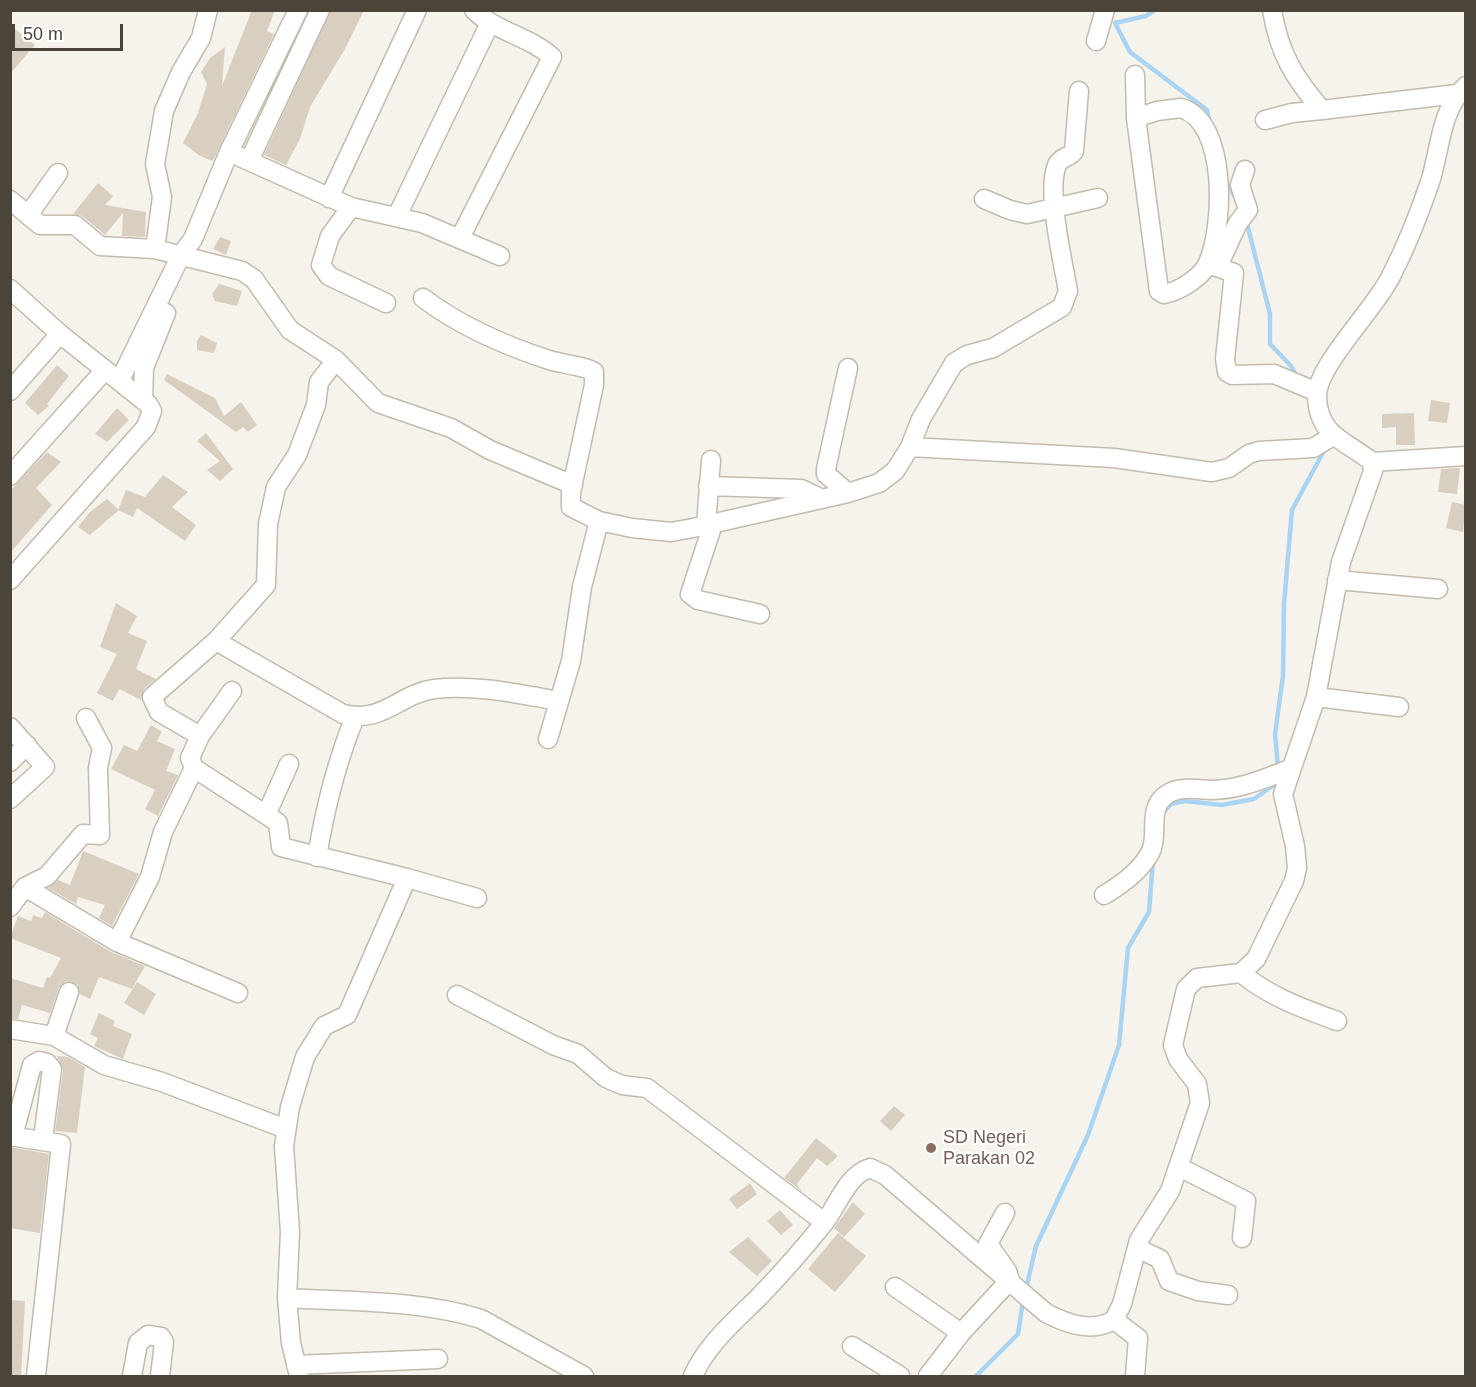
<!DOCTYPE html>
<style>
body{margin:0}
#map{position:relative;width:1476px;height:1387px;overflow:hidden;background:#f6f3ec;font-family:Helvetica,sans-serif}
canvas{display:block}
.frame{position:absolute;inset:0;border:12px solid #4b4439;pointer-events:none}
.scale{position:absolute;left:12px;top:24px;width:111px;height:27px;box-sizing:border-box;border:3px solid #4b4439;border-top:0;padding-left:8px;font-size:18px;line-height:21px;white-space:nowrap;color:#4b4439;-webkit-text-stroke:4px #fff;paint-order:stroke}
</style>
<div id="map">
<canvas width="1476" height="1387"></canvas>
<div class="frame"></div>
<div class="scale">50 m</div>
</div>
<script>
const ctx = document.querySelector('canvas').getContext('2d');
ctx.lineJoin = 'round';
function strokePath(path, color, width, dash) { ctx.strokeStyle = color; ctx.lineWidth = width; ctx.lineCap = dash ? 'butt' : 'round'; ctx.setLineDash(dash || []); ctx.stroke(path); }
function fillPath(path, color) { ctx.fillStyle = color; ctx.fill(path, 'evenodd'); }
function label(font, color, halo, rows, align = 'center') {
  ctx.font = font + ' Helvetica,sans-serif'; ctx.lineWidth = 4.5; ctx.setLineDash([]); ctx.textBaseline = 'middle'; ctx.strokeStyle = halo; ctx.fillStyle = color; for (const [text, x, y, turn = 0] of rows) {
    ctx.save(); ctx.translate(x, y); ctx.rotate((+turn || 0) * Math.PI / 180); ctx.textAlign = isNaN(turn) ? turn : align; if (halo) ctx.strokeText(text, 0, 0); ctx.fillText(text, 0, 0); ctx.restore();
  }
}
const stream = new Path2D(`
 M1155,10L1146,16L1115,23L1130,52L1207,110L1210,124
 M1226,181L1235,197
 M1246,220L1270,314V344L1291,366L1298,379
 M1278,768L1275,734L1283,676L1284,604L1292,510L1326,447
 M1162,814L1171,804L1185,801L1222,805L1254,799L1278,782
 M1026,1289L1036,1246L1088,1135L1119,1045L1128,948L1149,912L1153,860
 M976,1376L1018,1334L1023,1301`);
const building = new Path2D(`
 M252,10H275L267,31L274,34L213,161L200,156L183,143L198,113L207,84L201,72L210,58L225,47L222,86Z
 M331,10H364L345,49L310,107L300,139L286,165L264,155Z
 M10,25L35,45L10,74Z
 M98,183L113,196L105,205L146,212L145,237L122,236L123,213L105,235L82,216L73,214Z
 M220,237L231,241L226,255L213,249Z
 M219,284L242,291L237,306L215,301L212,294Z
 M201,335L217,343L214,353L197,350V341Z
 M57,365L69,376L47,404L49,406L38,415L25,403Z
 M167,374L215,398L224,416L241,402L257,425L248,432L243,427L236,432L164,380Z
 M1431,400L1450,403L1447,423L1428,421Z
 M117,408L129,420L107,442L95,434Z
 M1414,413L1415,445H1396V427L1382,428V414Z
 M206,433L233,469L220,481L207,470L220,461L197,441Z
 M47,452L61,462L36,488L52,505L10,553V491Z
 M1460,468L1457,494L1438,492L1441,469Z
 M163,475L188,492L172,507L196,525L185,541L137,508L133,517L118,510L126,490L145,497Z
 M107,499L119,510L90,535L78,527L90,512Z
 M1452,502L1466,505L1463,532L1446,528Z
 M116,603L137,616L128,633L147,641L136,669L156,679L144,689L141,700L119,689L113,701L97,693L117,654L100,647Z
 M151,725L162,732L157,741L175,749L166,771L178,775L158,816L145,809L155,790L111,769L124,745L137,751Z
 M83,851L139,874L112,926L99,918L105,905L78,897L76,904L48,888L58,880L70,885Z
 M45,912L111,952L145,966L132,989L99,977L90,999L80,994L77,984L66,981L59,988L50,1013L22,1005L18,1019L10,1018V978L43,988L47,977L50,978L61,958L10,938L18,916L31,921L33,915L42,918Z
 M137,982L156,994L144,1015L124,1003Z
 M99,1013L115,1021L113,1026L132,1034L123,1059L94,1046L98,1038L90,1034Z
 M57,1056L68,1057L85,1067L77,1133L55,1131L63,1070Z
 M894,1106L905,1115L891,1131L880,1121Z
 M816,1138L838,1156L827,1166L817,1158L797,1184L802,1191L784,1178Z
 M10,1147L49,1154L40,1233L10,1228Z
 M750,1183L757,1194L737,1209L729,1199Z
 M853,1202L865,1214L844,1237L834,1228Z
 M780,1210L793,1225L781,1235L767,1221Z
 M838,1233L866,1256L835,1292L808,1269Z
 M748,1237L772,1261L757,1276L729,1252Z
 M10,1300L25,1301L21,1377H10Z`);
const street = new Path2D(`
 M298,10L229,152L351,207L422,223L500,256
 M1272,10C1279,53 1294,78 1322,110L1457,94
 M1096,41L1105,10
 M1135,75L1136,118
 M1181,108C1228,122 1224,226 1208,263C1202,277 1180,291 1164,294L1159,291L1136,118L1157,111Z
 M1265,120L1292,113L1322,110
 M249,161L320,10
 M329,198L417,10
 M984,199L1010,210L1027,214L1098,198
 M10,200L40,225H75L100,246L155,249L242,271L254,279L290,330L336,360L378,403L451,428L490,450L573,485
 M351,207L330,236L321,265L329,276L386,303
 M29,214L58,173
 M397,216L490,23
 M460,238L552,57C529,36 496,32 474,10
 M155,249L162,197L155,164L164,111L181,72L201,38L208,10
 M1208,264L1234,273L1225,359L1227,372L1232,375L1274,374L1317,392
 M1218,266L1238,223L1248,210L1240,185L1245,170
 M10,289L60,334L148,404L152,411L146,427L10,580
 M423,298C460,326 506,346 549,360C561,364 586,366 594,372V385L571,492V507L599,521L632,528L671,532L693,528L848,493L879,483L895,471L910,447L1114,458L1212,472L1229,468L1249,454L1259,451L1313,448L1333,436
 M848,368L826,469V474L848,493
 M120,380L181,255L193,239L229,152
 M10,391L60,334
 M143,400L144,368L166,313
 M910,447L921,419L954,363L967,355L993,348L1062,307L1068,291C1063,262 1046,190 1057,165C1061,156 1070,158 1074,151L1079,91
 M1372,462L1466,456
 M10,476L105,370
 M708,486L801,489L822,499
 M713,524L690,594L698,600L760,614
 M706,525L711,460
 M1337,580L1438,589
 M216,641L343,714C383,724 399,694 434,689C475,684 519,694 559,701
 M232,691L200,736L190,758L194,768L274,820L278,823L281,847L407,878L347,1015L324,1026L305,1057L290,1107L284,1146L290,1232L287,1298L291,1343L299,1376
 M1316,697L1399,707
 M10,727L45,767L10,799
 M200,736L159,712L152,697L216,641L266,585L268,524L276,487L297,455L316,405L319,382L336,360
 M548,739L571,661L582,587L599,521
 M10,762L27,745
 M267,813L289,764
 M317,857C325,808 336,763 355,717
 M407,878L477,898
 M25,887L117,942L238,993
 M1104,895C1121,885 1142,870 1151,851C1159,833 1147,809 1166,795C1178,786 1195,789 1210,790C1239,790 1263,779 1290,769
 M10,907L25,887L47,876L83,834L100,835L98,768L102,748L86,718
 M117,942L150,877L163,832L194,768
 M1241,973C1270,997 1302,1008 1337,1021
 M457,995L553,1045L578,1054L606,1078L622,1085L647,1088L824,1222
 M10,1029L54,1036L104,1065L162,1082L286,1129
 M54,1036L69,992
 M10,1136L61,1144L36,1376
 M13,1136L32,1065L39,1061L47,1063L52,1069L43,1139
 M1179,1167L1246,1201L1242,1238
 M1137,1248L1160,1259L1169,1281L1198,1291L1228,1295
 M895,1287L961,1333
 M287,1298C351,1302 420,1300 481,1319L584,1376
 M1114,1320L1138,1338L1135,1376
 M852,1346L900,1376
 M296,1365L438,1359
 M132,1376L138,1343L148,1335L161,1337L164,1342L160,1376
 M693,1376C707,1344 735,1321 760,1296C782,1273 804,1248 824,1223C838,1205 847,1175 870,1168L885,1175L1046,1313C1067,1324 1092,1333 1114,1320L1122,1304L1139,1240L1170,1191L1200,1103L1197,1084L1178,1059L1173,1045L1186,989L1197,978L1241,973L1256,959L1294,881L1297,868L1295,846L1283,794L1316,697L1341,562L1373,471L1372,462C1347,441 1318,437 1317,396C1317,365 1376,308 1391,276C1407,245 1420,212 1431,179C1440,149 1441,108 1466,86
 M928,1376L961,1333L1010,1280L1007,1271L988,1244L1005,1213`);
const markers = [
 [931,1148,6,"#8d6e63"]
];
const educationNames = [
 ["SD Negeri",943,1138],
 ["Parakan 02",943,1159]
];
strokePath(stream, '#a9d4f2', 4.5);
fillPath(building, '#d8cfc1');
strokePath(street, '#c2bbae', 21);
strokePath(street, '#fff', 18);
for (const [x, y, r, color] of markers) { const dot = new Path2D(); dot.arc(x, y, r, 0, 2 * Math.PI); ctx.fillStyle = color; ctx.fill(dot); strokePath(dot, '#fff', 2); }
label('18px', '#785e54', '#fff', educationNames, 'left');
</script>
